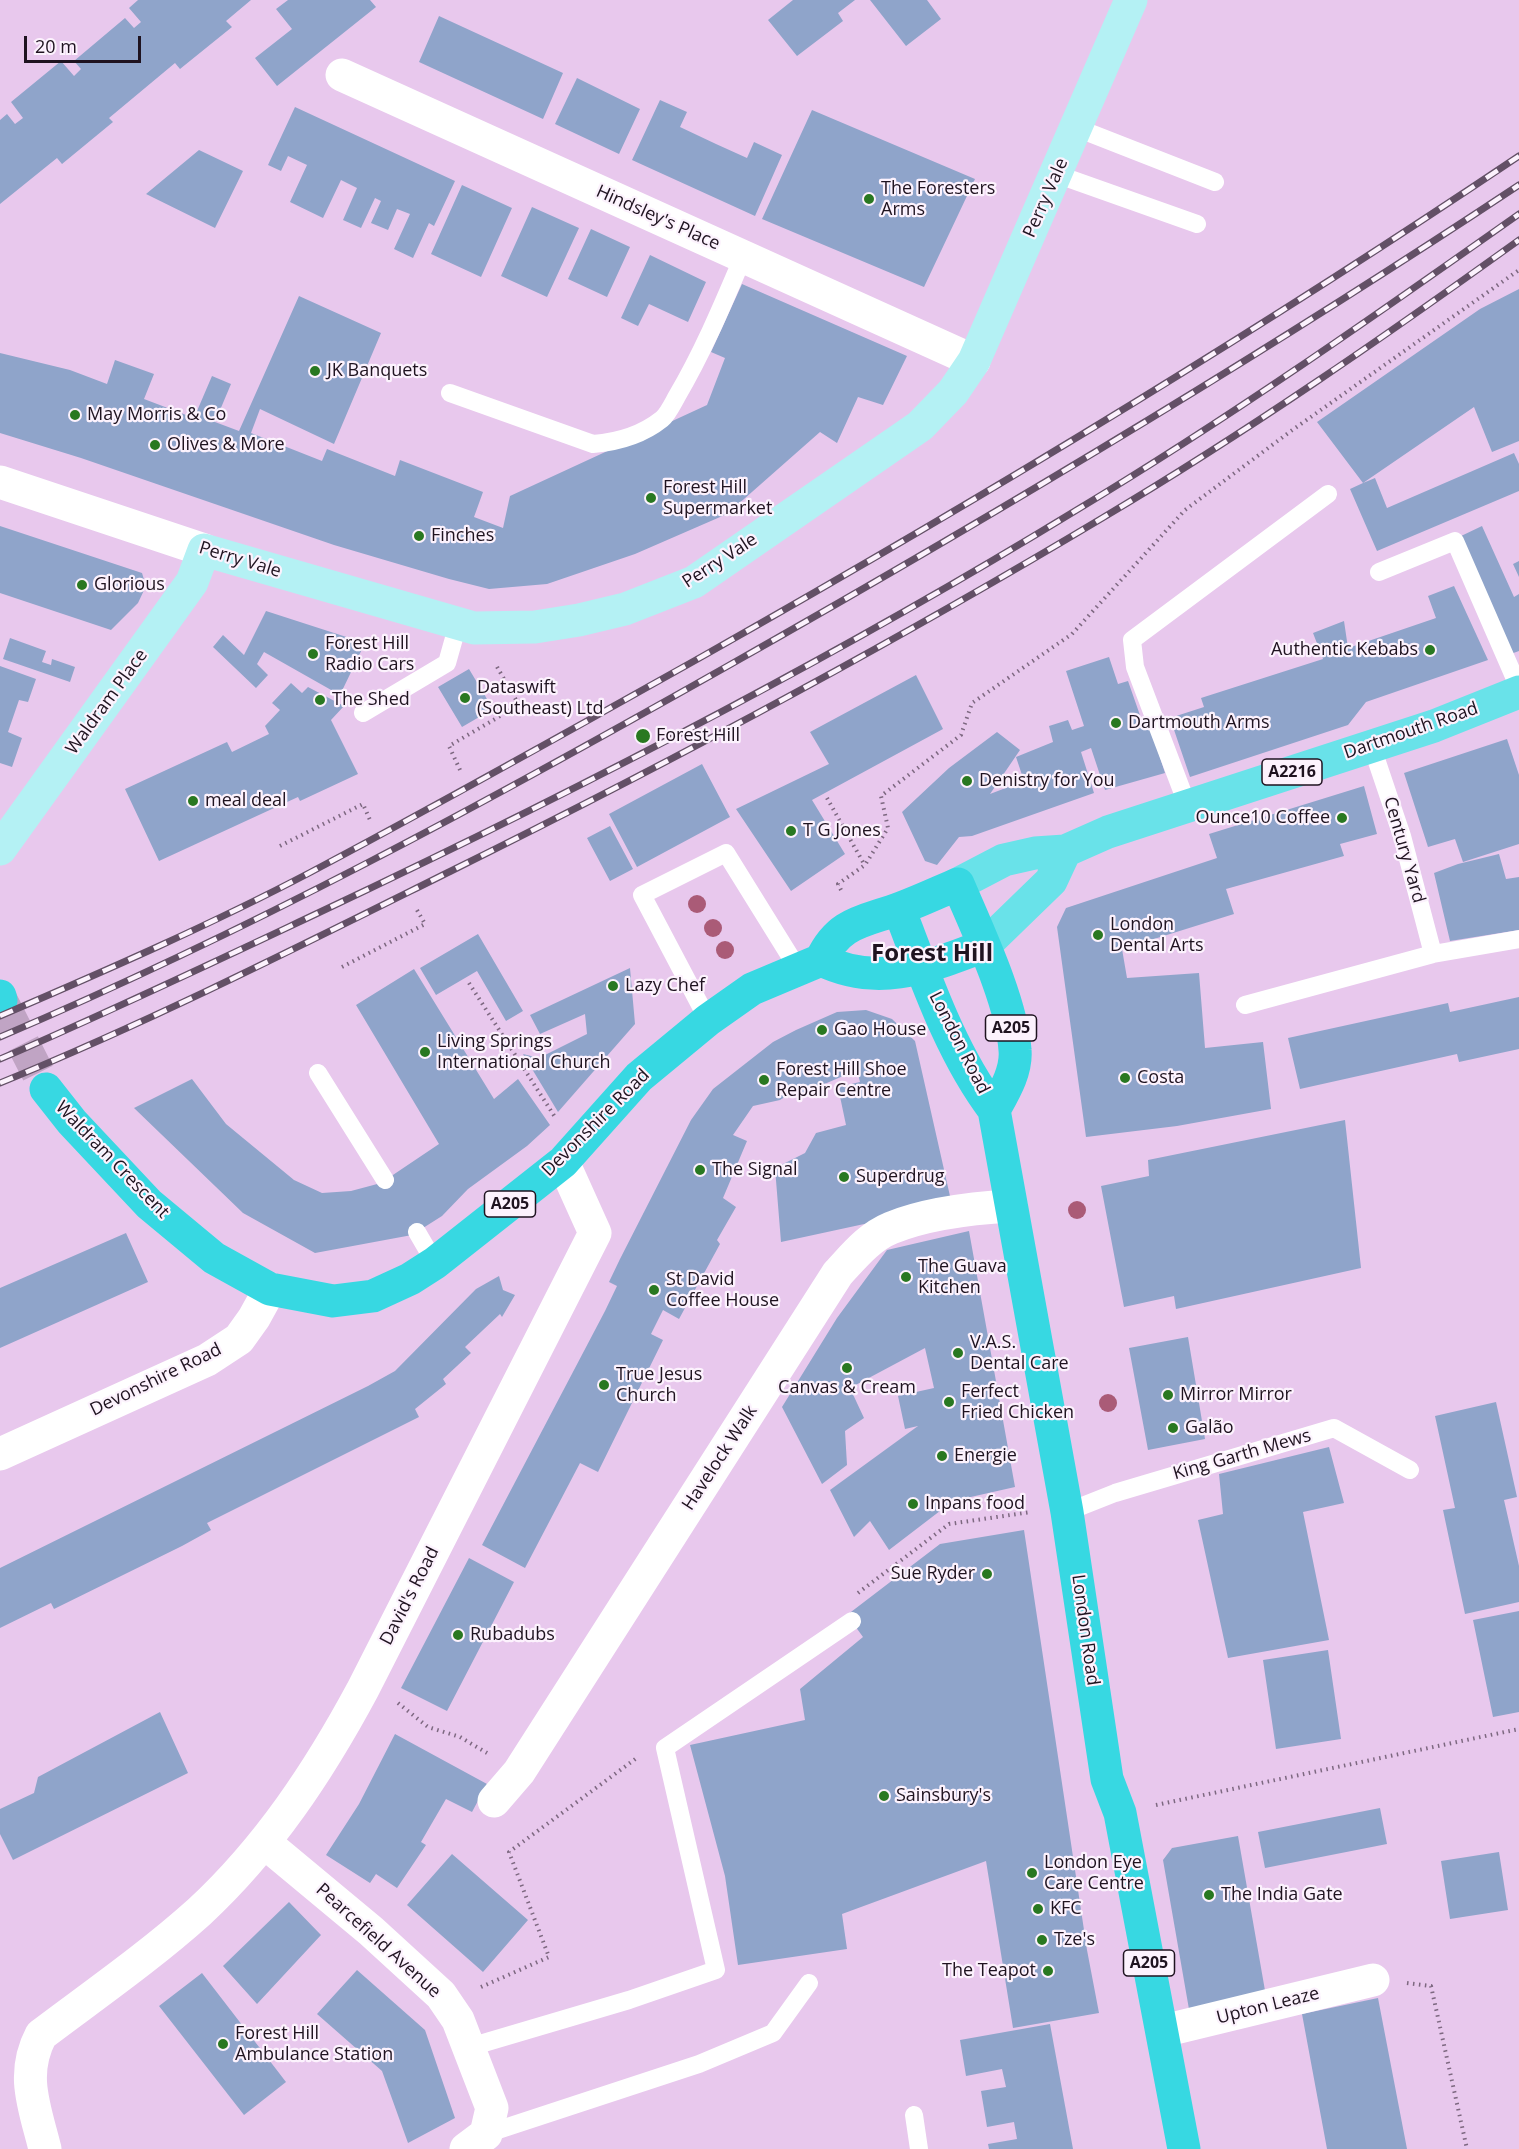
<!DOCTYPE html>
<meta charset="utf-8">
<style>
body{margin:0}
#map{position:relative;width:1519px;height:2149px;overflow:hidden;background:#e8c8ed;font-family:"Open Sans",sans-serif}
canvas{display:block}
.scale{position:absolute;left:24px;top:36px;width:117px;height:27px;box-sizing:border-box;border:3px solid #1f1320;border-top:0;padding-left:8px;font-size:18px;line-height:21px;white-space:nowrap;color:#1f1320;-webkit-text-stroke:4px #fcf2fd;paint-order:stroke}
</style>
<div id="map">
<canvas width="1519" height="2149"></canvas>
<div class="scale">20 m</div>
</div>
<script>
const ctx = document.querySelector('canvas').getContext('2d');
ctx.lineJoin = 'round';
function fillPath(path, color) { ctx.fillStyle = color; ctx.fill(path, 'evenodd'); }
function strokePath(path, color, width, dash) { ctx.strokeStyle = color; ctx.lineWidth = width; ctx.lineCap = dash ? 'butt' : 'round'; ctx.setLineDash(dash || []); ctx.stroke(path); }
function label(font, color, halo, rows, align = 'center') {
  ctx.font = font + ' "Open Sans",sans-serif'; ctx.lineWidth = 4.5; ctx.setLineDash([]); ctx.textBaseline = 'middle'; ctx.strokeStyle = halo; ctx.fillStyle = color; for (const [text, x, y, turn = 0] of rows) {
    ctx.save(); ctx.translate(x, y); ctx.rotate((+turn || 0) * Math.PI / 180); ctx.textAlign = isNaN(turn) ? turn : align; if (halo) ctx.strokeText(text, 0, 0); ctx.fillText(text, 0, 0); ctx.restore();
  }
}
const building = new Path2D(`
 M138,0H251L226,21L232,27L180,69L175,63L109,118L113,122L62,164L57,158L0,204V120L7,114L15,124L23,118L11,102L61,61L74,76L81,69L74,61L125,18L134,28L141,22L129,8Z
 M288,0H370L376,7L277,86L255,58L292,29L276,9Z
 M793,0H855L838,13L843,21L797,56L768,20Z
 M870,0H927L941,19L906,46Z
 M439,16L563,73L543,119L419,62Z
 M577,78L640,109L619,154L555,124Z
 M660,100L687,112L680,127L716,144L747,158L754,142L782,155L755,216L632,160Z
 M295,107L455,181L434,226L429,223L413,258L394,249L410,214L397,209L388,230L371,223L381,201L375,198L361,228L343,220L357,188L341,180L323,218L290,202L307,165L288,156L281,171L268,165Z
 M812,110L975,179L924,287L762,219Z
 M199,150L243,171L215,228L146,194Z
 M462,185L512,208L481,277L431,254Z
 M532,207L579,228L547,297L501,276Z
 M591,229L630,247L607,297L568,279Z
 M650,255L706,282L688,322L649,304L638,326L621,318Z
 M742,284L907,356L883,405L858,397L837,443L820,432L727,514L635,554L547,584L489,589L449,579L334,545L81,458L0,433V353L70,370L107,384L115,360L154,374L144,399L194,418L212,376L231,384L215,422L239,431L299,296L381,333L334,444L260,409L251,433L322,461L327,449L395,476L400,460L483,492L474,517L503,528L510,496L707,405L725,358L711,352Z
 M1519,289V441L1492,452L1474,407L1363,483L1375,478L1387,508L1514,453L1519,464V491L1377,551L1350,489L1363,483L1317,422L1480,309Z
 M0,526L142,573L146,586L138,603L111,630L0,593Z
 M1482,526L1514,597L1519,594V651L1508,655L1459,537Z
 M1519,561V577L1513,564Z
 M1454,586L1488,660L1366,702L1348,725L1190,777L1170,718L1204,707L1201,698L1323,659L1313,633L1344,621L1348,648L1436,618L1428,596Z
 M266,611L365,643L340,695L264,652L257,664L268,675L256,688L213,647L223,635L244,655Z
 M10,638L46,651L42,662L51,665L52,659L75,667L70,682L3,659Z
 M1109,657L1118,684L1128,681L1142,721L1148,719L1165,773L1105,790L1091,748L1081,752L1094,793L972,836L959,837L937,865L925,861L902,812L949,768L997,732L1020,750L990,794L1024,781L1016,757L1053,742L1049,726L1068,720L1072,730L1084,726L1066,671Z
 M0,666L36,679L28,702L19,700L8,732L22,738L12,767L0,763Z
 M469,669L493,709L462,727L438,687Z
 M916,675L943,729L812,800L845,854L791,891L736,809L829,764L810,732Z
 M291,683L302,693L308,687L344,706L331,720L358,774L300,801L298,797L159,861L125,789L227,742L232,752L269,734L265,726L280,710L272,703Z
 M1507,739L1519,775V844L1463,862L1455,839L1428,847L1404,773Z
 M702,764L730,817L637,867L609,814Z
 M1364,786L1377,834L1340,844L1344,856L1226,889L1234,914L1122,949L1127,978L1199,973L1205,1048L1263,1042L1271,1109L1177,1126L1086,1137L1057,927L1066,908L1217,858L1209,834Z
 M610,826L633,869L610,881L587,838Z
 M1499,854L1506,879L1519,877V930L1450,941L1434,873L1458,864Z
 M478,934L523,1011L506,1021L477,971L436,995L420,968Z
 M630,968L635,1024L558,1112L523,1054L539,1058L587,1034L585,1014L540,1034L530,1015Z
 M414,969L494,1099L518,1079L550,1125L527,1146L468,1189L442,1216L412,1235L315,1253L243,1213L134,1108L192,1079L226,1124L294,1180L322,1193L351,1191L381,1183L439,1144L356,1005Z
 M1519,997V1049L1459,1062L1457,1054L1300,1089L1288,1038L1448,1003L1450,1012Z
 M866,1010L892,1019L915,1041L952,1205L781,1242L775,1168L805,1153L816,1133L846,1125L838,1087L860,1082L857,1070L792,1098L802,1086L780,1100L753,1106L733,1135L747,1141L723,1198L736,1207L717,1240L720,1244L679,1319L663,1310L651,1334L663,1340L598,1472L580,1463L525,1568L482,1545L605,1311L617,1286L609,1282L620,1259L691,1120L713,1089L773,1042L796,1030L837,1012Z
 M1345,1120L1361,1268L1176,1309L1174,1296L1124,1307L1101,1186L1149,1176L1148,1160Z
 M969,1231L1015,1487L953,1501L889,1550L870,1521L854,1537L830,1490L918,1426L905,1429L898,1396L934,1388L925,1348L850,1388L864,1418L845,1431L847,1465L822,1484L782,1407L837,1318L887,1250Z
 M126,1233L148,1282L0,1348V1288Z
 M499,1276L503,1290L515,1295L502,1317L500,1314L465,1347L471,1353L443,1379L446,1384L415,1409L419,1417L207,1523L211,1530L182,1546L54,1609L51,1603L0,1628V1568L368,1386L395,1371L476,1289Z
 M1188,1337L1205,1439L1148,1450L1129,1348Z
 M1496,1402L1517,1497L1504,1500L1519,1566V1602L1465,1614L1443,1510L1455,1508L1435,1416Z
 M1329,1447L1344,1503L1303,1512L1329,1640L1228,1658L1198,1520L1223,1514L1219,1474Z
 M1024,1530L1087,1950L1099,2013L1013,2028L986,1861L842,1914L847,1949L738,1965L725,1876L690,1745L805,1720L800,1689L863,1637L847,1615L940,1544Z
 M469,1558L514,1582L447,1711L401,1688Z
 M1519,1611V1712L1493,1717L1473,1620Z
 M1328,1650L1341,1739L1276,1749L1263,1660Z
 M160,1712L188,1773L13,1860L0,1834V1809L34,1793L38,1777Z
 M395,1734L487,1784L472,1812L446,1799L421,1842L426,1845L397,1888L376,1874L370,1883L326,1855L359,1804Z
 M1380,1808L1387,1844L1265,1868L1258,1832Z
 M1238,1836L1267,2002L1190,2015L1163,1860L1172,1848Z
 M1499,1852L1508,1910L1450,1919L1441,1861Z
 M452,1854L528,1920L483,1972L407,1905Z
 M289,1902L321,1935L257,2004L223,1966Z
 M357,1970L425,2030L455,2118L408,2143L382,2071L317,2014Z
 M202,1973L286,2082L244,2115L159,2006Z
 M1378,1998L1407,2149H1327L1302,2014Z
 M1050,2024L1073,2149H989L988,2144L1017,2139L1014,2122L987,2127L981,2091L1006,2087L1002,2069L966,2076L960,2040Z`);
const trunkTunnel = new Path2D(`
 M1,1000L46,1089`);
const path = new Path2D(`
 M460,770L449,746L519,705L496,665
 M827,798L864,864
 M280,846L363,804L370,820
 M841,890L838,884L865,865L888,828L881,796L961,735L972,703L1072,634L1185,510L1291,431L1519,270
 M342,967L425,924L417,910
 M469,983L555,1117
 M858,1593L949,1524L1031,1512
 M398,1703L428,1727L460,1737L487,1753
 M1156,1805L1519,1729
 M1407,1983L1431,1986L1467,2149
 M481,1987L549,1957L509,1852L638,1757`);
const service = new Path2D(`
 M1077,128L1215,182
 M1056,174L1197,224
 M450,393L593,444C618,442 642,435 662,419C668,414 673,403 677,396C703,352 723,304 743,257
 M1379,572L1455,541L1519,688
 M363,713L447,663L458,624
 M1187,804L1135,667L1132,640L1328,494
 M1433,954L1519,939
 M1245,1005L1433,954L1402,836L1372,747
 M708,1020L642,895L726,853L798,969
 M318,1073L385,1180
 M417,1232L435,1263
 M1067,1512L1115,1493L1334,1428L1410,1470
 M470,2047L629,2000L716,1970L665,1748L852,1621
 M914,2115L919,2149
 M486,2134L699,2064L773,2033L809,1983`);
const minor = new Path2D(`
 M342,75L974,361
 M494,1801L519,1772L838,1273C854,1256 869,1237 891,1228C925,1214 975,1208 1011,1206
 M264,1842L371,1931L441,1995L458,2020L492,2108L486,2134L466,2149
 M1163,2031L1373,1980
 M45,2149C35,2108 20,2075 41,2035C94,1995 150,1956 199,1912C268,1848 319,1771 363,1689L595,1233L563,1162`);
const tertiary = new Path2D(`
 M0,482L204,550
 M0,1454L207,1360L239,1339L254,1318L270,1289`);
const secondary = new Path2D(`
 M0,849L192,582L204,550L474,628L535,627L579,620L625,609L694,582L920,426L953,392L974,361L1131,0`);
const primary = new Path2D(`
 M958,884L1004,860L1035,853L1065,851L1108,832L1434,726L1519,692
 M984,946L1051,881L1065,851`);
const trunk = new Path2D(`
 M899,909C925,976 950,1052 994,1110L1067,1512L1107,1779L1120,1813L1184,2149
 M821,960C839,921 864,922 901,908C920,901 939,892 958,884C977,929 1012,1002 1015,1050C1017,1071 1004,1092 994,1110
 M0,996L1,1000
 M46,1089L72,1122L149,1204L214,1258L270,1289L333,1301L373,1296L410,1279L435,1263L563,1162L639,1077L708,1020L752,989L821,960C879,988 928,967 984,946`);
const rail = new Path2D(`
 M0,1016C105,971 210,925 311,872C443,802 573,729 703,656C981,499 1254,334 1519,156
 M0,1037C250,931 489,801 726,667C995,515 1261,356 1519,185
 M0,1059C107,1013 212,963 318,913C577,791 831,660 1075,511C1228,419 1373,317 1519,214
 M0,1083C154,1020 302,945 451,871C673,761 892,644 1104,517C1247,432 1384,337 1519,240`);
const trees = [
 [697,904],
 [713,928],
 [725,950],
 [1077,1210],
 [1108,1403]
];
const markers = [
 [869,199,6,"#297821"],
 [315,371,6,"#297821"],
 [75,415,6,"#297821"],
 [155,445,6,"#297821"],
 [651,498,6,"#297821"],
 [419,536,6,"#297821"],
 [82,585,6,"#297821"],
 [1430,650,6,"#297821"],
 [313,654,6,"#297821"],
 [465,698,6,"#297821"],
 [320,700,6,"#297821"],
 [1116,723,6,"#297821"],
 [643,736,8,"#297821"],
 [967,781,6,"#297821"],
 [193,801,6,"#297821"],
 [1342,818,6,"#297821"],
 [791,831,6,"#297821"],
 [1098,935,6,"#297821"],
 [613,986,6,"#297821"],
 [822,1030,6,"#297821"],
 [425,1052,6,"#297821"],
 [1125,1078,6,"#297821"],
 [764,1080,6,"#297821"],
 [700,1170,6,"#297821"],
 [844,1177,6,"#297821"],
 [906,1277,6,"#297821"],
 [654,1290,6,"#297821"],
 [958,1353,6,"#297821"],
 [847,1368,6,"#297821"],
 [604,1385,6,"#297821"],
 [1168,1395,6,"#297821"],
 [949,1402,6,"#297821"],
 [1173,1428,6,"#297821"],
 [942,1456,6,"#297821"],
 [913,1504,6,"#297821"],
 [987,1574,6,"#297821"],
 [458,1635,6,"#297821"],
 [884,1796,6,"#297821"],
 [1032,1873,6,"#297821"],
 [1209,1895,6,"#297821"],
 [1038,1909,6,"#297821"],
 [1042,1940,6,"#297821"],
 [1048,1971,6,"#297821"],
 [223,2044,6,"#297821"]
];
const shields = [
 [1292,772,60],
 [1011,1028,51],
 [510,1204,51],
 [1149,1963,51]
];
const shieldNames = [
 ["A2216",1292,772],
 ["A205",1011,1028],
 ["A205",510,1204],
 ["A205",1149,1963]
];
const poiNames = [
 ["The Foresters",881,189],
 ["Arms",881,210],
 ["JK Banquets",327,371],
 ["May Morris & Co",87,415],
 ["Olives & More",167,445],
 ["Forest Hill",663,488],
 ["Supermarket",663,509],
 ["Finches",431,536],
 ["Glorious",94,585],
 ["Forest Hill",325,644],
 ["Radio Cars",325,665],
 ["Authentic Kebabs",1418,650,"right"],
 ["Dataswift",477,688],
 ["(Southeast) Ltd",477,709],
 ["The Shed",332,700],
 ["Dartmouth Arms",1128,723],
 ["Forest Hill",656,736],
 ["Denistry for You",979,781],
 ["meal deal",205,801],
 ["Ounce10 Coffee",1330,818,"right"],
 ["T G Jones",803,831],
 ["London",1110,925],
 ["Dental Arts",1110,946],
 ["Lazy Chef",625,986],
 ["Gao House",834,1030],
 ["Living Springs",437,1042],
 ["International Church",437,1063],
 ["Forest Hill Shoe",776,1070],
 ["Repair Centre",776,1091],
 ["Costa",1137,1078],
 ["The Signal",712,1170],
 ["Superdrug",856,1177],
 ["The Guava",918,1267],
 ["Kitchen",918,1288],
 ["St David",666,1280],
 ["Coffee House",666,1301],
 ["V.A.S.",970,1343],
 ["Dental Care",970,1364],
 ["True Jesus",616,1375],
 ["Church",616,1396],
 ["Canvas & Cream",847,1388,"center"],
 ["Ferfect",961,1392],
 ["Fried Chicken",961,1413],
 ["Mirror Mirror",1180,1395],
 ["Galão",1185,1428],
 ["Energie",954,1456],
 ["Inpans food",925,1504],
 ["Sue Ryder",975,1574,"right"],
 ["Rubadubs",470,1635],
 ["Sainsbury's",896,1796],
 ["London Eye",1044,1863],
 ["Care Centre",1044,1884],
 ["The India Gate",1221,1895],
 ["KFC",1050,1909],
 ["Tze's",1054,1940],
 ["The Teapot",1036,1971,"right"],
 ["Forest Hill",235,2034],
 ["Ambulance Station",235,2055]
];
const streetNames = [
 ["Perry Vale",1046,198,-66],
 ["Hindsley's Place",658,218,24],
 ["Perry Vale",240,560,17],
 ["Perry Vale",720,561,-33],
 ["Waldram Place",107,702,-54],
 ["Dartmouth Road",1411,731,-19],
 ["Century Yard",1404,850,74],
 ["London Road",959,1043,63],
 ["Devonshire Road",596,1123,-45],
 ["Waldram Crescent",112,1160,46],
 ["Devonshire Road",156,1380,-26],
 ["King Garth Mews",1242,1455,-16],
 ["Havelock Walk",720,1458,-57],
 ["David's Road",410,1596,-63],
 ["London Road",1085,1630,82],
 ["Pearcefield Avenue",378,1941,42],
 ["Upton Leaze",1268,2006,-14]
];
const districtNames = [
 ["Forest Hill",932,954]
];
fillPath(building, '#8fa4ca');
strokePath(trunkTunnel, '#c0a4c4', 33, [33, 16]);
strokePath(path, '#7d6880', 4, [1.5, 4.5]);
strokePath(service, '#fff', 18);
strokePath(minor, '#fff', 33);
strokePath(tertiary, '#fff', 33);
strokePath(secondary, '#b4f1f4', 33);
strokePath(primary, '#69e2e9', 33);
strokePath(trunk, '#37d8e2', 33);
strokePath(rail, '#635066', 7);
strokePath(rail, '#fcf2fd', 4.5, [14]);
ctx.fillStyle = '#aa5b77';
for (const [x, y] of trees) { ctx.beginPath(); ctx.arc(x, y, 9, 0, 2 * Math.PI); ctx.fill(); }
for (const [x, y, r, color] of markers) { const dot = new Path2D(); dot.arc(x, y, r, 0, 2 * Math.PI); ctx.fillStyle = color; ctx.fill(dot); strokePath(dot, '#fcf2fd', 2); }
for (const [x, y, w] of shields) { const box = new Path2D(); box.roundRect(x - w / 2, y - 13, w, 26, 4.5); ctx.fillStyle = '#fcf2fd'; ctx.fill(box); strokePath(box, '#1f1320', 1.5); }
label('bold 16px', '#1f1320', null, shieldNames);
label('18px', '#1f1320', '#fcf2fd', poiNames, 'left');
label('18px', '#1f1320', '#fcf2fd', streetNames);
label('bold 24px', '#1f1320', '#fcf2fd', districtNames);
</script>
